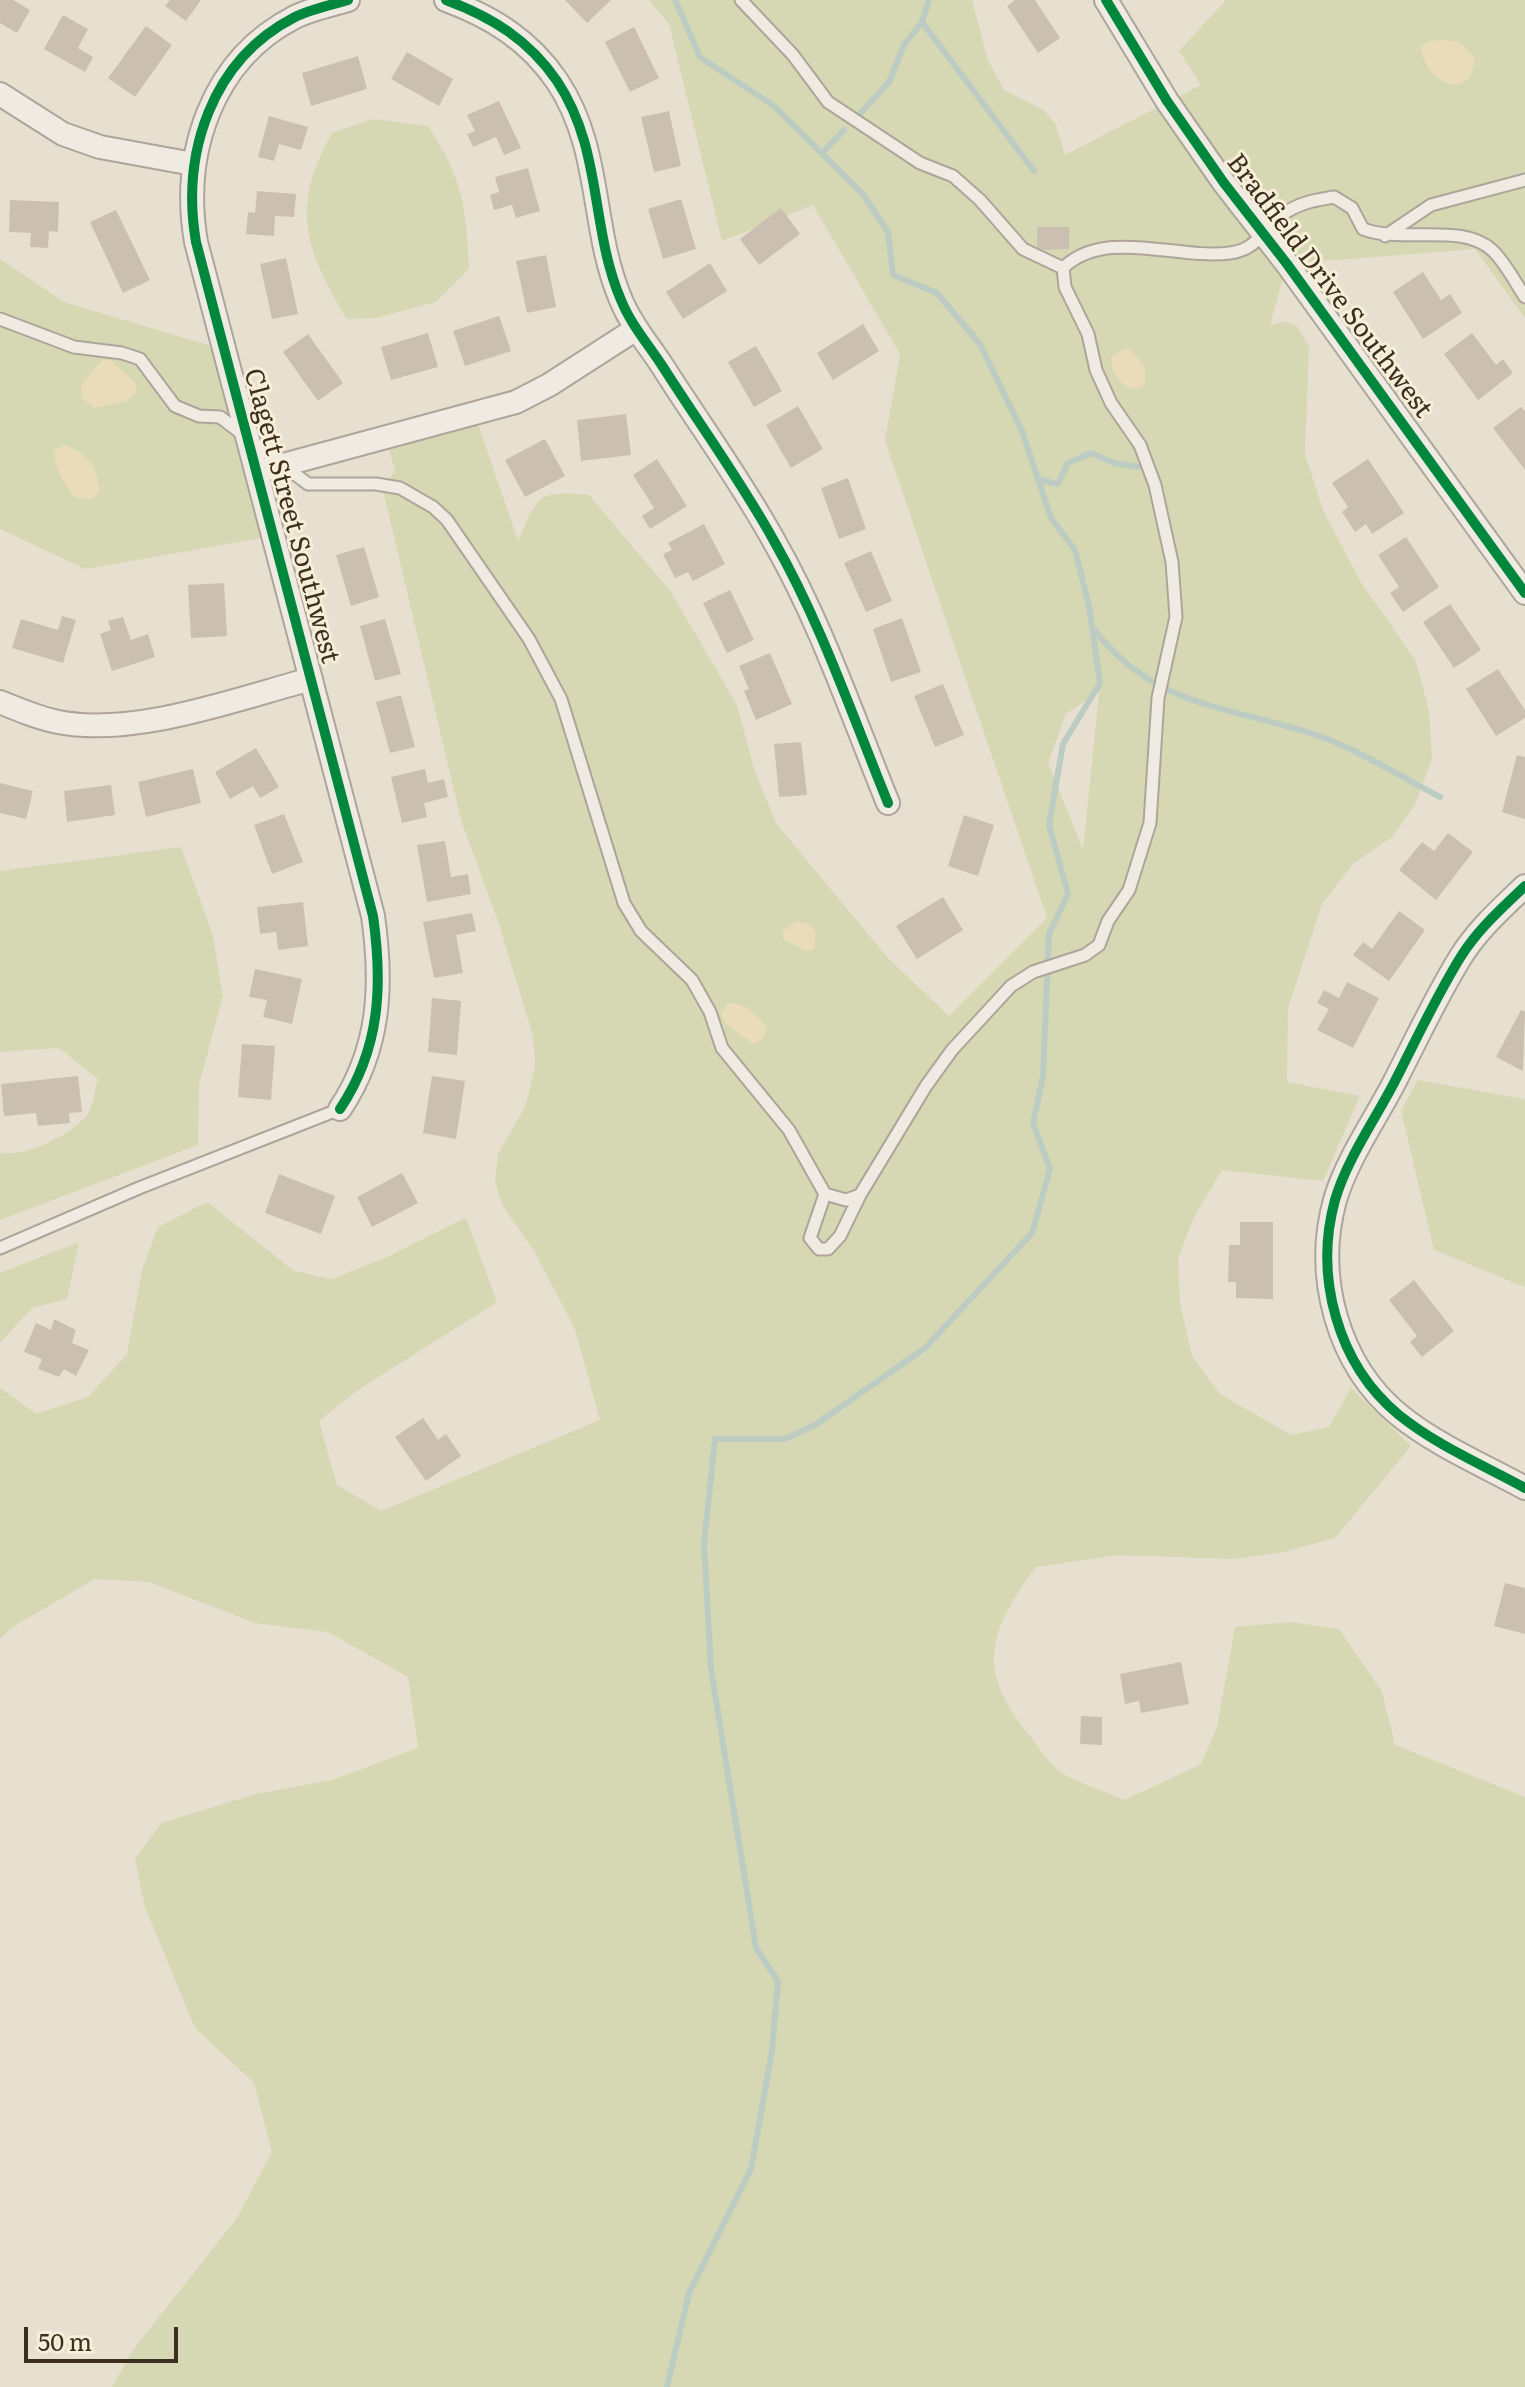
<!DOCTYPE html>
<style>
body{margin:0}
#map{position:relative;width:1525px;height:2387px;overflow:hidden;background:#e7e0d1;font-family:Literata,serif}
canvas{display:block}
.scale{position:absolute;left:24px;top:2327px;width:154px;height:36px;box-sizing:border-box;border:4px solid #3d2e20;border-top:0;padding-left:10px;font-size:24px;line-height:28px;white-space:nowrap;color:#3d2e20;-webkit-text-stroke:6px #f7eed8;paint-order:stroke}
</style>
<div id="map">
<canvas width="1525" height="2387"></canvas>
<div class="scale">50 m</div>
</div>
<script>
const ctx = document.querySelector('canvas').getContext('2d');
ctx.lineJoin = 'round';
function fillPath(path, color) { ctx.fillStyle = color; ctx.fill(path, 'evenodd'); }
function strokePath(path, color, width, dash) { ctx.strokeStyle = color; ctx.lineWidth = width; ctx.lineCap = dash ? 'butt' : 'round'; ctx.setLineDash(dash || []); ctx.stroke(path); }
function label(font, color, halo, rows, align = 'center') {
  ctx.font = font + ' Literata,serif'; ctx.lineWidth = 6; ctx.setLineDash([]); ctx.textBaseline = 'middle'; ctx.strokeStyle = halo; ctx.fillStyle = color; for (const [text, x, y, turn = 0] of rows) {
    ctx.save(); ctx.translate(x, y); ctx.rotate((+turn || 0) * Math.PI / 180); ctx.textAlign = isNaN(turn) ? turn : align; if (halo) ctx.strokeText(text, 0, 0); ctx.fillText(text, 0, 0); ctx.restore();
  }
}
const green = new Path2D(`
 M649,0H972L988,60L1004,90L1044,110L1056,125L1065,155L1201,85L1179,51L1226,0H1525V318L1475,249L1287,264L1270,325L1286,321L1297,326L1309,346L1305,454L1323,510L1360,581L1416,661L1429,711L1432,758L1415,805L1392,837L1353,864L1322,904L1288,1008L1287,1082L1360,1096L1323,1181L1222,1170L1193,1219L1178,1259L1180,1303L1192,1356L1220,1394L1291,1435L1329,1427L1351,1388L1411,1446L1335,1538L1283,1552L1234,1559L1118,1555L1036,1567C987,1633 976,1670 1030,1736C1039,1747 1047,1761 1058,1770C1075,1783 1105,1791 1125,1800L1201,1764L1217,1727L1235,1627L1290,1622L1339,1629L1382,1692L1395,1745L1525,1797V2387H112L133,2350L237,2218L272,2152L254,2083L195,2028L145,1907L135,1859L161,1823L256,1794L332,1780L418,1748L408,1677L328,1632L255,1623L149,1582L95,1579L11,1628L0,1639V1388L36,1414L88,1397L127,1354L142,1270L158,1227L207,1202L294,1271L332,1279L387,1257L466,1218L497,1302L358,1390L319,1421L337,1485L381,1511L600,1420L575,1329L534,1251L502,1205L495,1181L498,1154L526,1105L535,1066L533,1036L499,924L461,820L383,490L395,470L386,439L475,415L518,541C538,496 536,490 589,495L671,592L737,705L754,769L776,823L887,957L949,1016L1047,918L885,441L900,354L813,205L722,241L669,24ZM1098,692L1099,693L1083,850L1048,763L1066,714Z
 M373,119L428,126C463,179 466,206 469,269L436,302L376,318L347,319C305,249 290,208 332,133Z
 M0,259L64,302L225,350L274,536L85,569L0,529Z
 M181,847L213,936L223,996L199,1085L198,1145L0,1220V1153C25,1157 70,1136 87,1115C93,1107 95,1089 98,1079L59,1048L0,1052V871Z
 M1418,1080L1525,1099V1287L1434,1250L1401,1111Z
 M79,1242L67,1299L32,1308L0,1343V1273Z`);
const sand = new Path2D(`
 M1444,40L1460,42L1474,57C1476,100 1426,89 1421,47L1429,41Z
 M1125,349L1132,351L1145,367V384L1136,389C1122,389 1110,371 1111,357Z
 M109,359L135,382L137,392L128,401L94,408L82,398L81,385L101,361Z
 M63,444C87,453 99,468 99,493L92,499L75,498C65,486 54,467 54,451Z
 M797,921L811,925L816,932L814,949L806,951L783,939V931Z
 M727,1004C742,1001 760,1015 767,1029L762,1039L753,1044L725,1023L721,1013Z`);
const stream = new Path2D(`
 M922,22L929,0
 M858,116L889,82L904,45L922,22L1034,171
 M823,152L844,130
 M1040,480L1058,484L1068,463L1091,453L1114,463L1138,467
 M1093,628C1154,709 1232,706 1319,736C1361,751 1401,777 1440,797
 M667,2387L689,2293L751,2169L772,2051L778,1981L756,1948L711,1669L704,1543L715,1439H785L815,1425L925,1348L1032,1233L1050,1169L1033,1123L1043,1076L1049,934L1068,894L1049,825L1063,744L1100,683L1089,606L1075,550L1051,518L1022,431L980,344L937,293L893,275L888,232L863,194L774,106L700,57L675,0`);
const building = new Path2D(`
 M0,0H13L30,10L17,33L0,23Z
 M170,0H201L186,21L165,6Z
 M565,0H611L587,23Z
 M1015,0H1035L1060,38L1038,53L1007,6Z
 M63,15L88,29L78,48L93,57L85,72L44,49Z
 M146,26L172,45L135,97L108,78Z
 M634,27L659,78L630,92L605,42Z
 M407,52L453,79L439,106L391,79Z
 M358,56L367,89L311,106L302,73Z
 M499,101L521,148L504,155L496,137L473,147L467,134L475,131L467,115Z
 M669,111L681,166L654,172L641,117Z
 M269,116L308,127L301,150L279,144L274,161L258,157Z
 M528,168L540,211L516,218L512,205L494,210L490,195L499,192L495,177Z
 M257,191L296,194L294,217L275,216L274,236L246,234L248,212L255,213Z
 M681,199L696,249L663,259L648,209Z
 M10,200L59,202L58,232L49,231L48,248L30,247L31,233L9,232Z
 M781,208L800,234L759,265L740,239Z
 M116,210L150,280L123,293L90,222Z
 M1037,227H1069V249L1037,250Z
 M546,255L556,307L527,313L516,261Z
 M286,258L298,314L272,319L260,264Z
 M710,263L727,291L683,319L666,292Z
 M1423,272L1441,300L1450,294L1462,313L1423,339L1393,292Z
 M499,316L511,351L465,366L453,331Z
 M863,324L879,351L833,380L817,353Z
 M428,333L438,367L391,380L381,347Z
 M1472,333L1496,365L1503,359L1513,373L1478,400L1444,354Z
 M308,334L343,383L318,401L283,352Z
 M756,346L782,391L754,407L728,362Z
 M798,406L823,449L791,468L766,425Z
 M1521,407L1525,411V470L1493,428Z
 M626,414L631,455L581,461L577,420Z
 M545,439L565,476L525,497L505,460Z
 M657,459L687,506L650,529L642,516L654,508L633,475Z
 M1368,459L1404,513L1372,534L1366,524L1355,532L1342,512L1348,507L1332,483Z
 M848,478L866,529L839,539L821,488Z
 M704,524L725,564L693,581L688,572L675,578L663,554L672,550L668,543Z
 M1406,537L1439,587L1403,612L1390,593L1399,587L1378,555Z
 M364,547L379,597L351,606L336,555Z
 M871,551L892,601L866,612L844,563Z
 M224,583L227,636L191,638L188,585Z
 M730,590L754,640L727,653L703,603Z
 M1450,604L1481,650L1454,668L1423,622Z
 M62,616L76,620L63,663L12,648L21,619L58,630Z
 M123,617L131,640L148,634L155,657L112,671L100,634L111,630L108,621Z
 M902,618L921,672L891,682L873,629Z
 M385,619L401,674L375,681L360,626Z
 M770,653L792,704L756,720L744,691L749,689L739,666Z
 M1498,669L1525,710V718L1496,736L1466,689Z
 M943,684L964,735L935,747L914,696Z
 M401,695L415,747L390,753L376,702Z
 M801,742L807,795L779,797L774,744Z
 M256,748L279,787L260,798L253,786L230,799L215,772Z
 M1517,755L1525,757V819L1502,812Z
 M193,769L201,803L146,817L138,782Z
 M425,769L428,783L444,779L448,797L424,803L427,817L402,823L391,777Z
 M0,783L33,791L26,819L0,813Z
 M111,785L115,815L67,822L64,791Z
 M284,814L303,862L272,874L254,825Z
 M964,815L994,825L978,876L948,866Z
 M1448,833L1473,852L1436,900L1399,870L1422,842L1434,851Z
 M445,841L451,877L468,874L471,894L427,902L417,845Z
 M943,897L963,930L917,959L896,926Z
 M303,902L308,946L278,950L276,932L260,934L257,907Z
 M1399,911L1425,930L1389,981L1353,955L1363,942L1372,949Z
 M472,913L476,931L456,935L463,973L434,978L423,922Z
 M255,969L302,979L292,1024L263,1017L267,1000L249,997Z
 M1347,982L1379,998L1353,1048L1317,1030L1329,1009L1317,1003L1324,990L1339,998Z
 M432,998L461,1001L457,1055L428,1052Z
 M1521,1010L1525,1012L1523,1071L1496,1057Z
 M242,1044L275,1046L271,1100L238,1097Z
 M78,1076L82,1112L69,1113L70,1123L38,1126L36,1113L4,1116L1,1084Z
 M432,1076L465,1081L456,1139L423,1133Z
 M402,1173L418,1203L372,1227L357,1197Z
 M279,1174L335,1196L321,1234L265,1213Z
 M1240,1222H1273V1299L1236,1298V1282H1228L1229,1245H1240Z
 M1414,1280L1454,1331L1422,1357L1410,1342L1417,1336L1389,1300Z
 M54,1319L76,1330L72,1343L89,1350L76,1376L64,1369L59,1377L38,1369L42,1359L24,1352L36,1323L51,1330Z
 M423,1418L438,1440L446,1434L461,1456L426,1481L395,1437Z
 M1505,1583L1525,1588V1634L1494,1626Z
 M1181,1662L1189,1704L1141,1713L1139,1701L1125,1704L1120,1674Z
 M1081,1716L1102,1717V1745L1080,1744Z`);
const service = new Path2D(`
 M741,0L793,55L828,102L920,163L953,176L980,200L1023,249L1063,268
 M1385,236L1431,205L1525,180
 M0,319L74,347L122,353L140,359L175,406L199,416L220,417L308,484H376L400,488L433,507L447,520L529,639L561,699L624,903L641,931L692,980L710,1012L722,1048L789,1130L825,1194L846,1200L860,1195L926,1086L952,1050L1011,986L1033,972L1085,955L1099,945L1108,921L1129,890L1150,823L1158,698L1176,617L1172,562L1155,485L1140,445L1111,403L1096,370L1088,334L1065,287L1063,268C1106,227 1176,260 1230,253C1257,250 1262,230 1282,215C1298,203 1315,200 1334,197L1352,208L1363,229C1403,244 1461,222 1492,250C1505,262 1515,282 1525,297
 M825,1194L810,1238L819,1249H828L840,1236L860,1195
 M0,1248L139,1188L340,1109`);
const minor = new Path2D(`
 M446,0C492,17 529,40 557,81C603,150 590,228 621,300C631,325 649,345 663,367C700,425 741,481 774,541C821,623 852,715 888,803
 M1106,0L1167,101L1224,183L1287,264L1525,593
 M0,94L63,134L100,147L193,164
 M257,472L516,402L549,385L636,329
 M0,702C19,710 38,718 58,722C135,737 236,699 311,679
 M1525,886C1502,908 1477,930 1460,958C1436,997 1416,1040 1395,1081C1375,1120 1347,1159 1335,1200C1314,1276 1337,1364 1399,1415C1436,1445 1483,1465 1525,1488
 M340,1109C380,1049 383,986 373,916L196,242C181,154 211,60 295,17C311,9 331,5 348,0`);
const cycleway = new Path2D(`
 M446,0C492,17 529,40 557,81C603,150 590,228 621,300C631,325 649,345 663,367C700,425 741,481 774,541C821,623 852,715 888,803
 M1106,0L1167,101L1224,183L1287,264L1525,593
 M1525,886C1502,908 1477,930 1460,958C1436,997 1416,1040 1395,1081C1375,1120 1347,1159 1335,1200C1314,1276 1337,1364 1399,1415C1436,1445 1483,1465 1525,1488
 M340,1109C380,1049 383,986 373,916L196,242C181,154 211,60 295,17C311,9 331,5 348,0`);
const streetNames = [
 ["Bradfield Drive Southwest",1329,286,53],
 ["Clagett Street Southwest",291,516,75]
];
fillPath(green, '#d6d7b3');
fillPath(sand, '#eadcb9');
strokePath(stream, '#bcccc2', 6);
fillPath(building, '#cbbfb2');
strokePath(service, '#ada599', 15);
strokePath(minor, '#ada599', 26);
strokePath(service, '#efebe3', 11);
strokePath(minor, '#efebe3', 22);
strokePath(cycleway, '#00873e', 10);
label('26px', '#3d2e20', '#f7eed8', streetNames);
</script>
